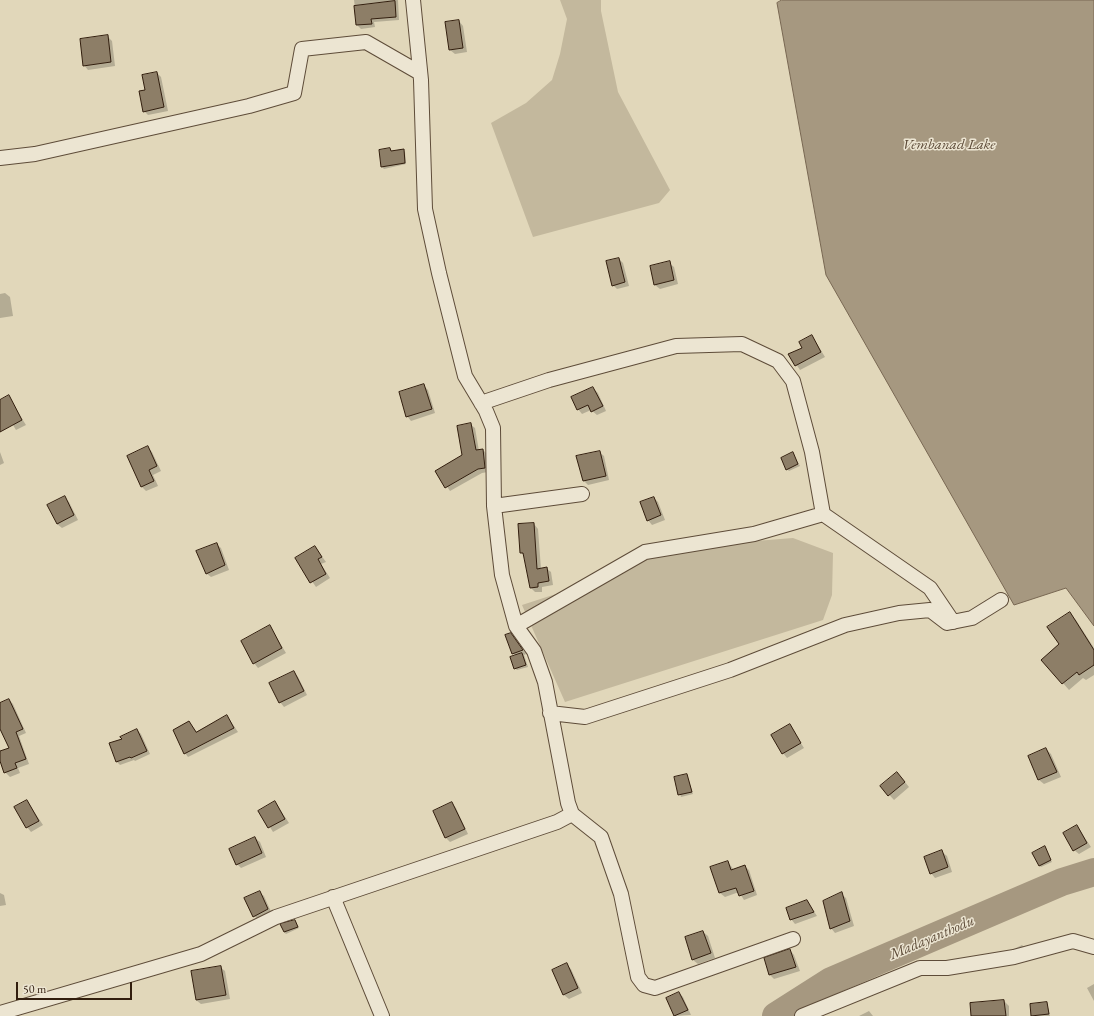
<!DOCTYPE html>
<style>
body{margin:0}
#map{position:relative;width:1094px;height:1016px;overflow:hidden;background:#e1d7ba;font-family:"EB Garamond",serif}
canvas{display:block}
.scale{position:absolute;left:16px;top:982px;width:116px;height:18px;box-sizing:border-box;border:2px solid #321e0e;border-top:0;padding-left:5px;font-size:12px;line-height:14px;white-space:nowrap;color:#321e0e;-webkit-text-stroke:3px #ece5d2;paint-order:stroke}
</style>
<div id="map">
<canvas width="1094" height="1016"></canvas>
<div class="scale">50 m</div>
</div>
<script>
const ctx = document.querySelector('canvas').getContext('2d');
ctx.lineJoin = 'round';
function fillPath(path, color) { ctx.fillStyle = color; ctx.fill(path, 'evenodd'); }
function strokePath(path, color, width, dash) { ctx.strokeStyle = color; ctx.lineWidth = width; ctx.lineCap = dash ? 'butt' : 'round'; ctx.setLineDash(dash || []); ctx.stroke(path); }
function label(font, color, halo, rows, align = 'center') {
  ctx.font = font + ' "EB Garamond",serif'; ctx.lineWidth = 3; ctx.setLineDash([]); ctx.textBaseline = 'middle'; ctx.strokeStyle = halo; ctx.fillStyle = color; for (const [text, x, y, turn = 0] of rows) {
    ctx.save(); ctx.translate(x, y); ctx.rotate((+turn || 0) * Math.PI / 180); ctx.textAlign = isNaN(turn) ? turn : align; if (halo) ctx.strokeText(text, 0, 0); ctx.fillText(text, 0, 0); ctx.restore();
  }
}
const green = new Path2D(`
 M560,0H601V11L618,92L670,190L659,203L533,237L491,123L526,103L552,80L560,54L567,19Z
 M793,538L833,553L832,595L823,620L565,702L522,605L599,580L668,548Z`);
const water = new Path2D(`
 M782,0H1094V626L1066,588L1014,605L826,275L777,3Z`);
const shadow = new Path2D(`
 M354,0H398L399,20L374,22L375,27L361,29L357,25Z
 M459,21L463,26L467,52L455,54L450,50Z
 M107,36L112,41L115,66L88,70L84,65Z
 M157,73L161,77L168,111L148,115L144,111L147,91Z
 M390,149L392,152L403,150L405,152L406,164L384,169L382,167Z
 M619,259L623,263L629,286L617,289L613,285Z
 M669,263L674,267L678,284L660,289L655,285Z
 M5,293L10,297L13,316L0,318V294Z
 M812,336L825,357L800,370L790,355L803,348Z
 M424,386L428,390L435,413L411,421L407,416Z
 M593,388L598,393L606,411L597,415L591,410L582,414L578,409Z
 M8,397L26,425L16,430L0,404V401Z
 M471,425L475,428L479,451L483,450L487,454L488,472L482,473L450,491L437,472L464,456Z
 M148,447L152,452L161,471L153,475L158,486L146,491L142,487L128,456Z
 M0,452L4,463L0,465Z
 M599,452L604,456L609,480L588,485L584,481Z
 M793,454L800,466L789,471L787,469Z
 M65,498L69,502L78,520L62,528L57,524Z
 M654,498L658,502L665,520L652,525L648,520Z
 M534,524L538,529L541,569L546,568L551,572L553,585L542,587V592H535L531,588L525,557L521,552Z
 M216,544L221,548L229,570L211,577L206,573Z
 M315,547L326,562L321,564L330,578L316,587L296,558Z
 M1069,613L1076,620L1094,648V675L1086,680L1083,678L1069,690L1043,660L1060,645Z
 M270,627L286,653L258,668L254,663Z
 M515,639L526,654L524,655L528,667L517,670L515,668L516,656L513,653Z
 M294,672L298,677L307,695L284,707L280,702Z
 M9,700L13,704L26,733L19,736L29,764L18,768L20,773L10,777L5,772L0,758V753L10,749L0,727V704Z
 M227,716L238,732L188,757L185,753L189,722L197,732Z
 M790,726L804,748L787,758L783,753Z
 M137,730L141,734L150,754L135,761L134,760L120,765L116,761L123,739Z
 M1046,749L1051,754L1061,777L1044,784L1039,780L1029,757Z
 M687,775L693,794L681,797L675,778Z
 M901,777L909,787L894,800L881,786Z
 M27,801L43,825L31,832L27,827Z
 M275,802L289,823L273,832L260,811Z
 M452,803L456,808L468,834L450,842L446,838L434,812Z
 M1077,826L1091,847L1079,854L1074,850Z
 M255,838L260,842L266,857L241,868L237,864Z
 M1045,848L1052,862L1041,867L1039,865Z
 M942,852L947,856L952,872L935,878L931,873Z
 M728,862L734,870L744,866L749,870L757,895L744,900L739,892L725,897L720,893L712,868Z
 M259,892L264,896L272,914L259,920L254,916Z
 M0,893L4,895L6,905L0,906Z
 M841,894L846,898L854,926L835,933L831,928Z
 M807,901L817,916L795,924L791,919Z
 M295,921L299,928L286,934L284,932Z
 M703,932L708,936L715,958L698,964L693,960Z
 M1022,945L1026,949L1017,953L1014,949Z
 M790,950L794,955L800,971L774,979L770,975L765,959Z
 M566,964L571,969L582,993L569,999L564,995L553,970Z
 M220,967L225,971L230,999L201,1004L196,1000Z
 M1094,984V1001L1087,988Z
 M679,993L683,997L691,1015L675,1016L667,998Z
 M1004,1001L1009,1006V1016H972Z
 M1047,1003L1050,1016H1032L1031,1005Z
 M869,1011L873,1016H859Z`);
const river = new Path2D(`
 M776,1016L831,981L1062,882L1094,872`);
const building = new Path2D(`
 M395,1L396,17L371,19L372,24L356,25L354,6Z
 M459,20L463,48L449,50L445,22Z
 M108,35L111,62L83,66L80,39Z
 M157,72L164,107L143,112L139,91L145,90L142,75Z
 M390,148L391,151L404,149L405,163L381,167L379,150Z
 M619,258L625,282L612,286L606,261Z
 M670,261L674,280L654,285L650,266Z
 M812,335L821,352L795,366L788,354L802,348L799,342Z
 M424,384L432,409L406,417L399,392Z
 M593,387L603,406L591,412L588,405L577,410L571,397Z
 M9,395L22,420L0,432V400Z
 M471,423L476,450L483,449L485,468L478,469L445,488L435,471L462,455L457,426Z
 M148,446L157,466L149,470L154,481L141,487L127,456Z
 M600,451L606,476L583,481L576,456Z
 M793,452L798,464L786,470L781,458Z
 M65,496L74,515L57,524L47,505Z
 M654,497L661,515L647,521L640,502Z
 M534,523L537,569L547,567L549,581L538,583V587L530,588L523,553H520L518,524Z
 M217,543L225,565L206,574L196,551Z
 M315,546L322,557L318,559L326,574L310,583L295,558Z
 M1070,612L1094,650V665L1079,675L1077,672L1062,684L1041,660L1059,644L1047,627Z
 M270,625L282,648L253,664L241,641Z
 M511,633L523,650L512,654L505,635Z
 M522,653L526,665L514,669L510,657Z
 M294,671L304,691L279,703L269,683Z
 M9,699L23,729L16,732L26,759L15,763L17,768L4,773L0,761V751L9,748L0,729V703Z
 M227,715L234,728L184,754L173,730L189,721L196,732Z
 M790,724L801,743L782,754L771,735Z
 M137,729L147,751L131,758L130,757L116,762L109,743L122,739L120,737Z
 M1046,748L1057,772L1038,780L1028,756Z
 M897,772L905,782L888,796L880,786Z
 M687,774L692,792L678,795L674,777Z
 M27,800L39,821L26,828L14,807Z
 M275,801L285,819L268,828L258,811Z
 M452,802L465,829L445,838L433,811Z
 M1077,825L1087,843L1073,851L1063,833Z
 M255,837L262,853L236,865L229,849Z
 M1045,846L1051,860L1039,866L1032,853Z
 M942,850L948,867L930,874L924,857Z
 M728,861L731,870L745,865L754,891L739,896L736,888L719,893L710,867Z
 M260,891L268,909L253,917L244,898Z
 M842,892L850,921L830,929L823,901Z
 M807,900L814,912L790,920L786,908Z
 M295,920L298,927L284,932L280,924Z
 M703,931L711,953L692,960L685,937Z
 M790,949L796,967L769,975L764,958Z
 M567,963L578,988L563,995L552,970Z
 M221,966L226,995L196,1000L191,971Z
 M679,992L688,1010L674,1016L666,998Z
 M1004,1000L1006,1016H971L970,1003Z
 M1047,1002L1049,1014L1031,1016L1030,1004Z`);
const minor = new Path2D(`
 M0,158L35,154L249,106L294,93L302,49L366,42L420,73
 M481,403L549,380L676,346L742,344L778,361L793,381L812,452L823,514L930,588L953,622
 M494,506L582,494
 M516,626L645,552L754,534L823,514
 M550,713L585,717L730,670L845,625L899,613L930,610L947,623L972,618L1001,600
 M572,814L601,837L621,894L638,977L644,985L655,988L793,939
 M333,897L382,1016
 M0,1013L201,954L276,917L557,822L572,814L568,803L545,682L534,651L516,626L502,575L494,506L493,428L486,411L465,376L439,273L425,209L421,80L413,0
 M802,1016L920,968H947L1014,957L1073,941L1094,947`);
const waterNames = [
 ["Vembanad Lake",949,145],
 ["Madayanthodu",932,938,-23]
];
fillPath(green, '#c3b89d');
fillPath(water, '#a69880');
strokePath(water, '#786752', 1);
fillPath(shadow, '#0003');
strokePath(river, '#a69880', 28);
fillPath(building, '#8d7e67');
strokePath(building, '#321e0e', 1);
strokePath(minor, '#5e4c39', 16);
strokePath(minor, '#ece5d2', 14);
label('italic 15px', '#5b4936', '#ece5d2', waterNames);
</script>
